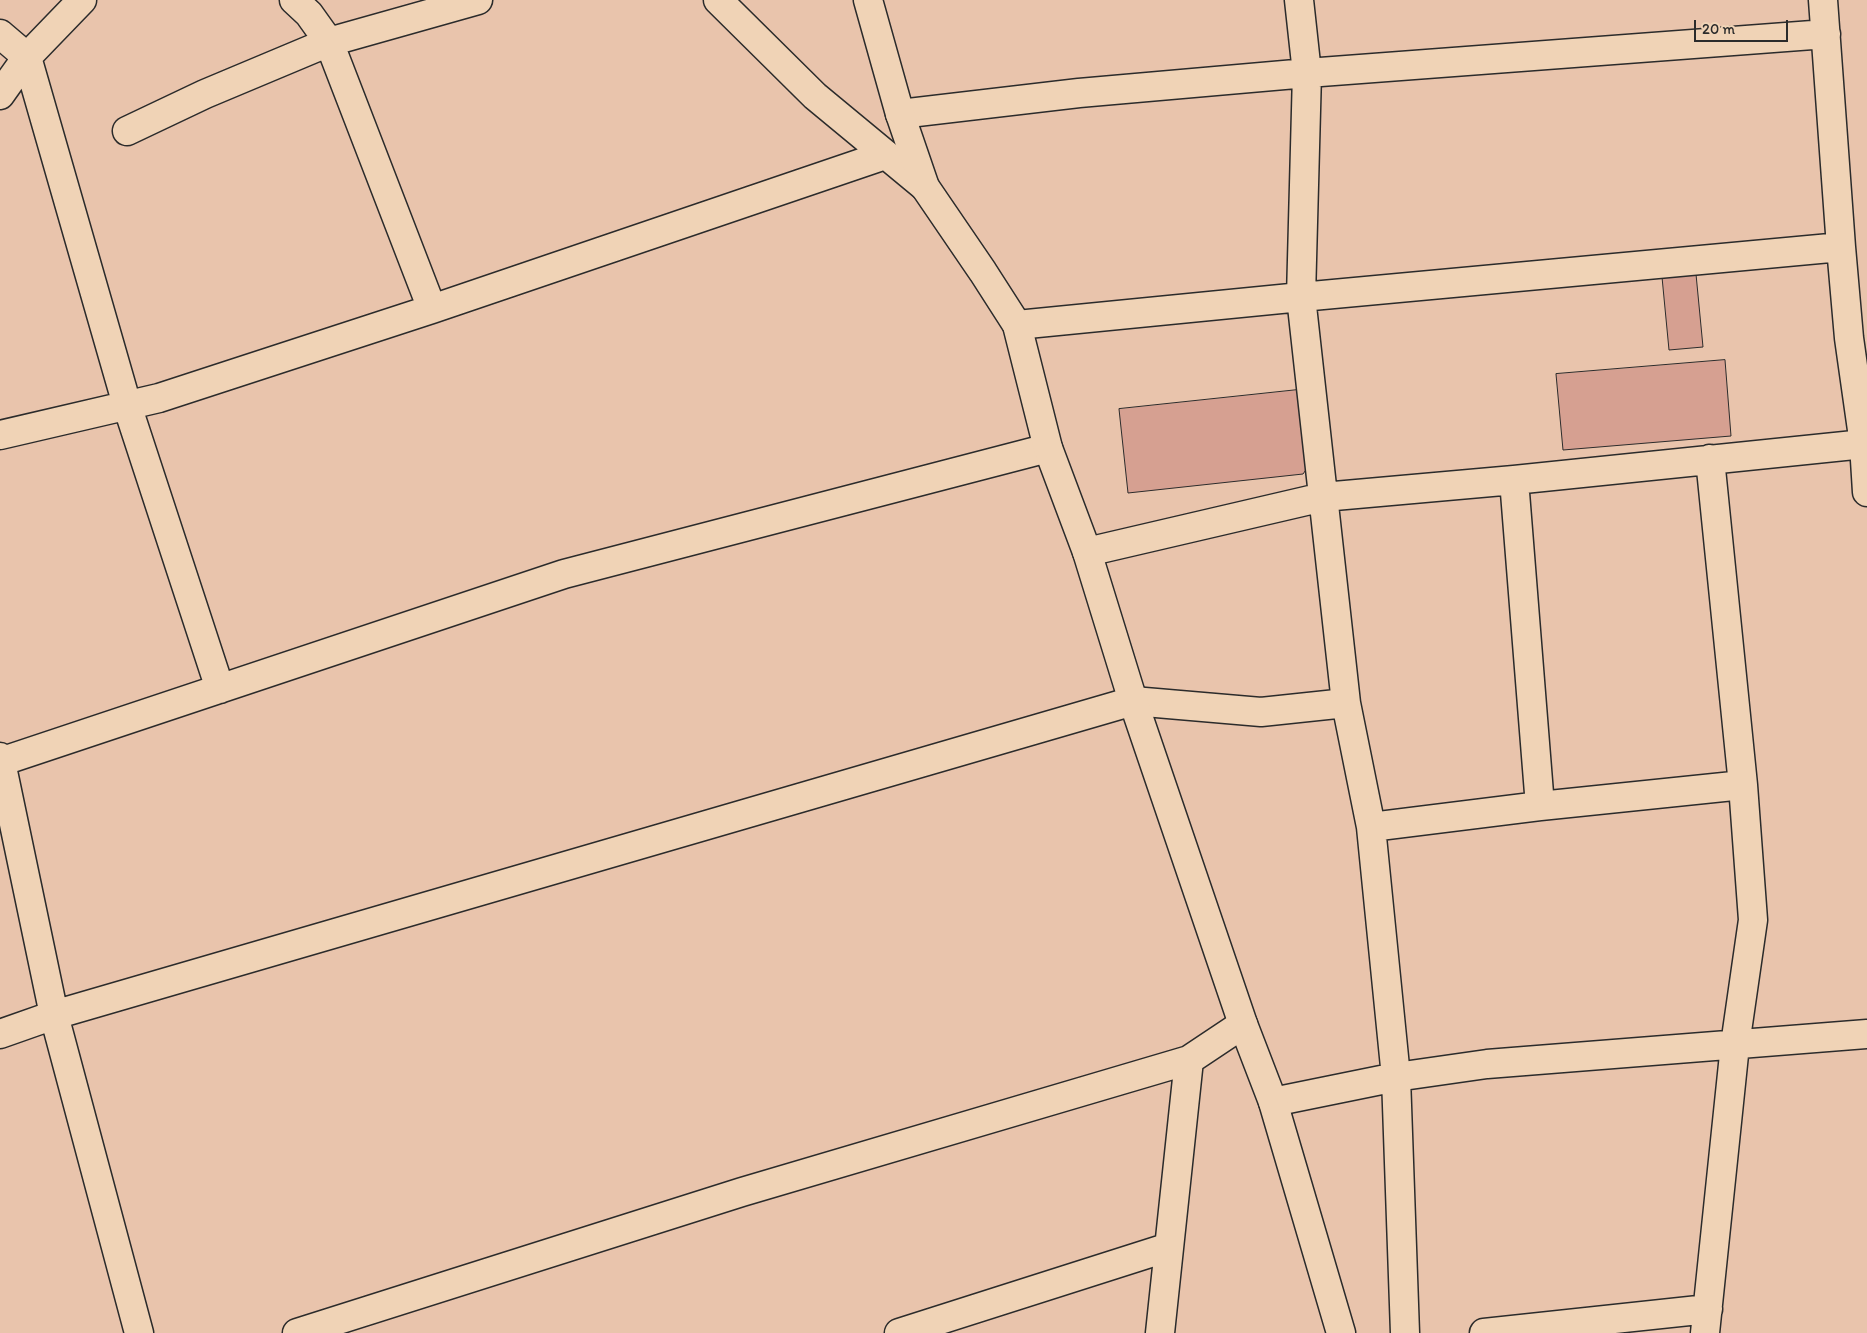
<!DOCTYPE html>
<style>
body{margin:0}
#map{position:relative;width:1867px;height:1333px;overflow:hidden;background:#e9c4ac;font-family:Itim,sans-serif}
canvas{display:block}
.scale{position:absolute;left:1694px;top:20px;width:94px;height:22px;box-sizing:border-box;border:2px solid #2b2b2b;border-top:0;padding-left:6px;font-size:15px;line-height:18px;white-space:nowrap;color:#2b2b2b;-webkit-text-stroke:4px #f0d3b6;paint-order:stroke}
</style>
<div id="map">
<canvas width="1867" height="1333"></canvas>
<div class="scale">20 m</div>
</div>
<script>
const ctx = document.querySelector('canvas').getContext('2d');
ctx.lineJoin = 'round';
function fillPath(path, color) { ctx.fillStyle = color; ctx.fill(path, 'evenodd'); }
function strokePath(path, color, width, dash) { ctx.strokeStyle = color; ctx.lineWidth = width; ctx.lineCap = dash ? 'butt' : 'round'; ctx.setLineDash(dash || []); ctx.stroke(path); }
const building = new Path2D(`
 M1696,274L1703,347L1669,350L1662,277Z
 M1725,360L1731,436L1563,450L1556,374Z
 M1307,389L1314,458L1303,474L1128,493L1119,409Z`);
const minor = new Path2D(`
 M294,0L309,14L329,42L432,309
 M718,0L815,96L925,187
 M1299,0L1307,73L1301,297L1346,703L1371,827L1396,1077L1405,1333
 M1823,0L1841,247L1849,338L1864,444L1867,492
 M0,34L27,57L127,405L220,689
 M0,95L27,57L82,0
 M900,114L1079,93L1307,73L1826,34
 M127,131L205,94L329,42L478,0
 M1017,325L1301,297L1841,247
 M0,435L159,398L432,309L885,155
 M1514,480L1540,806
 M1087,552L1323,497L1514,480L1864,444
 M0,757L54,1015L139,1333
 M0,762L564,574L1048,448
 M1371,827L1540,806L1743,785
 M0,1034L54,1015L1133,701L1261,712L1346,703
 M1273,1102L1396,1077L1487,1064L1867,1034
 M297,1333L742,1192L1189,1060L1243,1024
 M899,1333L1169,1247
 M1160,1333L1189,1060
 M1484,1333L1708,1309
 M1705,1333L1735,1045L1753,920L1743,785L1710,459`);
const tertiary = new Path2D(`
 M868,0L900,114L925,187L983,272L1017,325L1048,448L1087,552L1133,701L1243,1024L1273,1102L1341,1333`);
fillPath(building, '#d6a091');
strokePath(building, '#2b2b2b', 1);
strokePath(minor, '#2b2b2b', 31);
strokePath(tertiary, '#2b2b2b', 31);
strokePath(minor, '#f0d3b6', 28);
strokePath(tertiary, '#f0d3b6', 28);
</script>
